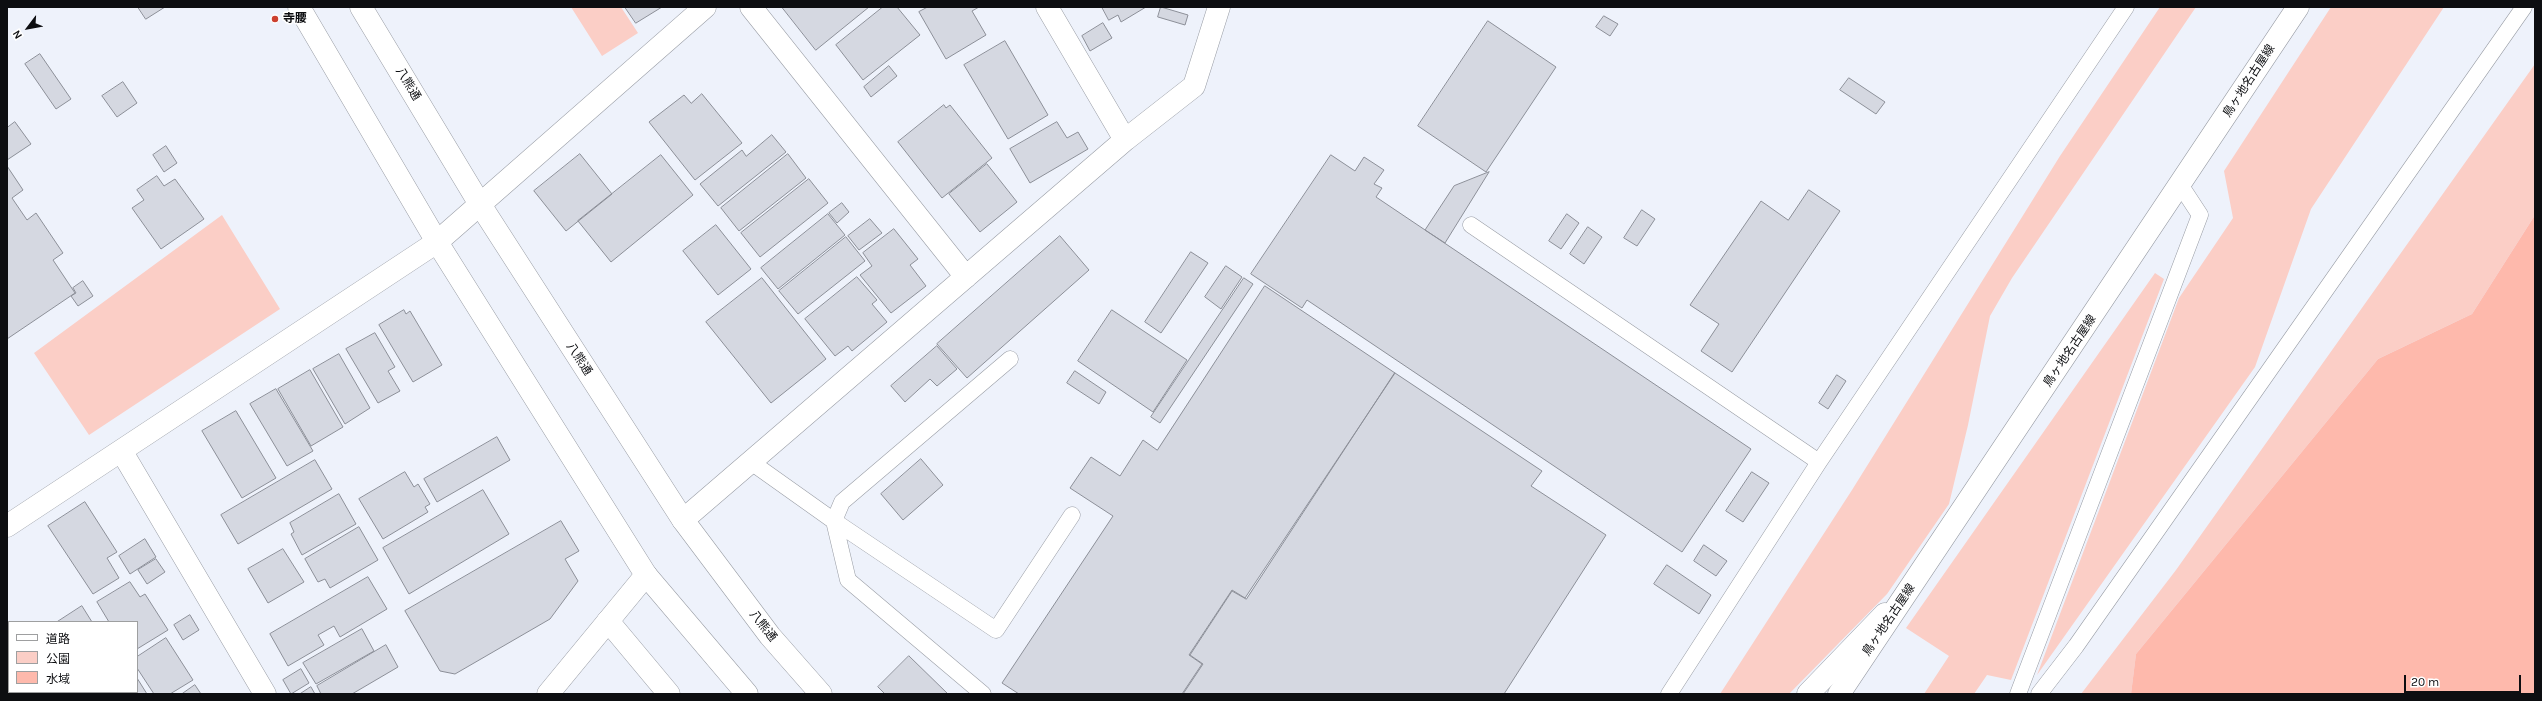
<!DOCTYPE html>
<meta charset="utf-8">
<style>
body{margin:0}
#map{position:relative;width:2542px;height:701px;overflow:hidden;background:#eef2fb;font-family:Karla,"Noto Sans JP",sans-serif}
canvas{display:block}
.frame{position:absolute;inset:0;border:8px solid #0d0e11;pointer-events:none}
.legend{position:absolute;left:8px;top:621px;width:130px;height:72px;box-sizing:border-box;background:#fff;border:1px solid #9e9fa0;margin:0;padding:5px 7px;list-style:none;font-size:12px;color:#0d0e11}
.legend li{display:flex;align-items:center;gap:8px;height:20px}
.legend b{width:20px;border:1px solid #9e9fa0}
.north{position:absolute;left:8px;top:8px;width:40px;height:40px;-webkit-text-stroke:3px #fff;paint-order:stroke;rotate:238deg;font-size:11px;font-weight:700;line-height:16px;text-align:center;color:#0d0e11}
.north::after{content:'';display:block;margin:auto;width:14px;height:18px;background:#0d0e11;clip-path:polygon(50% 0,100% 100%,50% 72%,0 100%)}
.scale{position:absolute;left:2404px;top:675px;width:117px;height:18px;box-sizing:border-box;border:2px solid #0d0e11;border-top:0;padding-left:5px;font-size:12px;line-height:14px;white-space:nowrap;color:#0d0e11;-webkit-text-stroke:3px #fff;paint-order:stroke}
</style>
<div id="map">
<canvas width="2542" height="701"></canvas>
<div class="frame"></div>
<ul class="legend">
<li><b style="height:5px;background:#fff"></b>道路</li>
<li><b style="height:11px;background:#fbcec6"></b>公園</li>
<li><b style="height:11px;background:#feb9ac"></b>水域</li>
</ul>
<div class="north">N</div>
<div class="scale">20 m</div>
</div>
<script>
const ctx = document.querySelector('canvas').getContext('2d');
ctx.lineJoin = 'round';
function fillPath(path, color) { ctx.fillStyle = color; ctx.fill(path, 'evenodd'); }
function strokePath(path, color, width, dash) { ctx.strokeStyle = color; ctx.lineWidth = width; ctx.lineCap = dash ? 'butt' : 'round'; ctx.setLineDash(dash || []); ctx.stroke(path); }
function label(font, color, halo, rows, align = 'center') {
  ctx.font = font + ' Karla,"Noto Sans JP",sans-serif'; ctx.lineWidth = 3; ctx.setLineDash([]); ctx.textBaseline = 'middle'; ctx.strokeStyle = halo; ctx.fillStyle = color; for (const [text, x, y, turn = 0] of rows) {
    ctx.save(); ctx.translate(x, y); ctx.rotate((+turn || 0) * Math.PI / 180); ctx.textAlign = isNaN(turn) ? turn : align; if (halo) ctx.strokeText(text, 0, 0); ctx.fillText(text, 0, 0); ctx.restore();
  }
}
const green = new Path2D(`
 M571,7H621L638,33L602,56Z
 M2160,7H2196L2012,278L1990,316L1968,425L1949,504L1887,594L1789,694H1720L1852,490L2060,156Z
 M2331,7H2444L2311,209L2255,367L2037,675L2179,298L2233,218L2224,171Z
 M2535,64V215L2472,314L2378,359L2136,654L2131,694H2081L2176,570Z
 M222,215L280,309L89,435L34,353Z
 M2155,273L2164,279L2011,680L1987,675L1974,694H1924L1949,656L1906,628Z`);
const water = new Path2D(`
 M2535,215V694H2131L2136,654L2378,359L2472,314Z`);
const building = new Path2D(`
 M138,7H165L146,19Z
 M625,7H662L636,23Z
 M782,7H869L816,50Z
 M883,7H897L920,35L863,80L836,45Z
 M928,7H979L972,11L986,35L946,59L919,12Z
 M1102,7H1146L1121,22L1118,15L1109,20Z
 M1161,7L1188,15L1185,25L1158,17Z
 M1604,16L1618,24L1610,36L1596,27Z
 M1488,21L1556,67L1486,172L1418,126Z
 M1103,23L1112,38L1090,51L1082,36Z
 M1005,41L1048,115L1008,139L964,65Z
 M40,54L71,99L56,109L25,64Z
 M889,66L897,76L871,97L864,87Z
 M1849,78L1885,102L1876,114L1840,90Z
 M123,82L137,103L117,117L102,96Z
 M702,94L742,143L695,180L649,122L684,95L691,103Z
 M944,105L946,108L950,105L992,158L942,198L898,142Z
 M15,122L31,144L7,160V128Z
 M1057,122L1067,138L1078,132L1088,149L1030,183L1010,149Z
 M772,135L786,152L718,206L700,184L742,150L746,156Z
 M166,146L177,163L164,172L153,155Z
 M580,154L612,194L566,231L534,191Z
 M788,154L806,178L739,231L721,208Z
 M661,155L693,195L611,262L578,221Z
 M1331,155L1355,171L1364,157L1384,170L1374,184L1382,188L1376,197L1751,449L1682,552L1307,300L1302,308L1251,274Z
 M987,164L1017,202L980,232L949,194Z
 M7,166L23,190L12,198L27,220L36,213L63,253L53,260L75,293L7,339Z
 M1489,172L1445,243L1425,230L1454,186Z
 M157,176L164,186L175,179L204,219L161,249L132,208L144,200L137,190Z
 M809,179L828,203L760,257L741,233Z
 M1809,190L1840,211L1732,372L1701,351L1719,324L1690,305L1761,201L1788,220Z
 M842,203L849,212L837,223L829,213Z
 M1642,210L1655,219L1637,246L1624,238Z
 M828,214L845,235L778,289L761,268Z
 M1567,214L1579,223L1561,249L1549,241Z
 M870,219L882,233L859,250L848,236Z
 M716,225L751,269L718,295L683,251Z
 M1588,227L1602,237L1584,264L1570,254Z
 M894,229L918,259L910,265L926,286L891,313L860,275L872,266L863,253Z
 M1060,236L1089,270L967,378L937,344Z
 M846,237L865,261L798,314L779,291Z
 M1191,252L1208,263L1161,333L1145,322Z
 M1226,266L1242,277L1221,309L1205,297Z
 M857,277L877,300L872,304L887,322L852,351L848,346L835,356L805,319Z
 M762,278L826,359L771,403L706,322Z
 M1244,278L1253,284L1160,423L1151,417Z
 M83,281L93,296L78,306L71,296L76,293L73,288Z
 M1265,286L1395,373L1245,598L1232,590L1189,655L1202,664L1182,694H1019L1002,683L1113,516L1070,488L1091,457L1120,476L1143,440L1157,450Z
 M404,310L406,314L410,311L442,365L413,382L379,325Z
 M1112,310L1187,360L1153,412L1078,361Z
 M375,333L395,367L388,371L400,391L378,403L346,349Z
 M937,346L957,369L937,386L930,379L905,402L891,386Z
 M339,354L370,408L345,424L313,369Z
 M310,370L343,427L311,446L278,389Z
 M1075,371L1106,392L1099,404L1067,383Z
 M1395,373L1542,471L1531,486L1606,535L1504,694H1183L1203,664L1190,655L1232,591L1246,599Z
 M1837,375L1846,381L1828,409L1819,403Z
 M276,389L313,451L287,466L250,404Z
 M236,411L276,478L242,498L202,431Z
 M497,437L510,460L437,502L424,479Z
 M921,459L943,485L903,520L881,494Z
 M315,460L332,489L238,544L221,515Z
 M405,472L414,487L418,484L430,504L425,507L428,512L383,539L359,499Z
 M1752,472L1769,483L1743,522L1726,511Z
 M483,490L509,534L409,594L383,548Z
 M339,494L356,524L302,555L291,534L294,532L290,523Z
 M85,502L117,552L107,558L119,578L93,594L48,526Z
 M561,521L579,551L565,559L578,581L550,619L455,674L440,671L405,611Z
 M359,527L378,560L330,588L325,579L318,582L305,559Z
 M145,539L156,557L130,574L119,556Z
 M1704,545L1727,561L1716,576L1694,561Z
 M283,549L304,582L268,603L248,569Z
 M156,559L165,572L147,584L138,570Z
 M1667,565L1711,595L1699,614L1654,584Z
 M368,577L387,609L340,637L334,626L318,635L324,645L288,666L270,634Z
 M130,582L140,597L145,594L168,630L137,649V622H109L97,602Z
 M82,606L92,622H57Z
 M190,615L199,630L183,640L174,625Z
 M362,629L374,651L316,684L303,663Z
 M166,638L193,680L170,694H154L137,668V657Z
 M386,645L398,667L352,694H321L317,686Z
 M909,656L948,694H885L878,687Z
 M301,669L309,683L291,694L283,680Z
 M137,678L147,694H70L73,692H137Z
 M195,685L201,694H182Z
 M311,687L315,694H300Z`);
const service = new Path2D(`
 M1471,225L1819,462
 M1010,359L842,502L834,521L996,630L1072,515
 M751,462L834,521L848,580L983,694
 M1669,694L1819,462L2126,7
 M2018,694L2200,215L2181,186
 M2039,694L2076,646L2524,7`);
const minor = new Path2D(`
 M751,7L966,277
 M1047,7L1125,140
 M122,452L265,694
 M683,520L1125,140L1194,86L1219,7
 M7,526L437,242L705,7
 M608,621L669,694
 M7,659L9,662
 M28,692L30,694
 M1808,694L1885,614`);
const tertiary = new Path2D(`
 M548,694L646,575`);
const secondary = new Path2D(`
 M1839,694L2298,7`);
const primary = new Path2D(`
 M299,7L437,242L646,575L747,694
 M361,7L481,206L683,520L770,636L821,694`);
const markers = [
 [275,19,4,"#cc402e"]
];
const poiNames = [
 ["寺腰",283,19]
];
const streetNames = [
 ["鳥ヶ地名古屋線",2249,81,-57],
 ["八熊通",408,84,59],
 ["鳥ヶ地名古屋線",2070,351,-56],
 ["八熊通",579,359,57],
 ["鳥ヶ地名古屋線",1889,620,-56],
 ["八熊通",763,626,52]
];
fillPath(green, '#fbcec6');
fillPath(water, '#feb9ac');
fillPath(building, '#d5d8e1');
strokePath(building, '#8c8f98', 1);
strokePath(service, '#999da5', 17);
strokePath(minor, '#999da5', 23);
strokePath(tertiary, '#999da5', 23);
strokePath(secondary, '#999da5', 23);
strokePath(primary, '#999da5', 23);
strokePath(service, '#fff', 16);
strokePath(minor, '#fff', 22);
strokePath(tertiary, '#fff', 22);
strokePath(secondary, '#fff', 22);
strokePath(primary, '#fff', 22);
for (const [x, y, r, color] of markers) { const dot = new Path2D(); dot.arc(x, y, r, 0, 2 * Math.PI); ctx.fillStyle = color; ctx.fill(dot); strokePath(dot, '#fff', 1.5); }
label('bold 12px', '#0d0e11', '#fff', poiNames, 'left');
label('12px', '#0d0e11', '#fff', streetNames);
</script>
